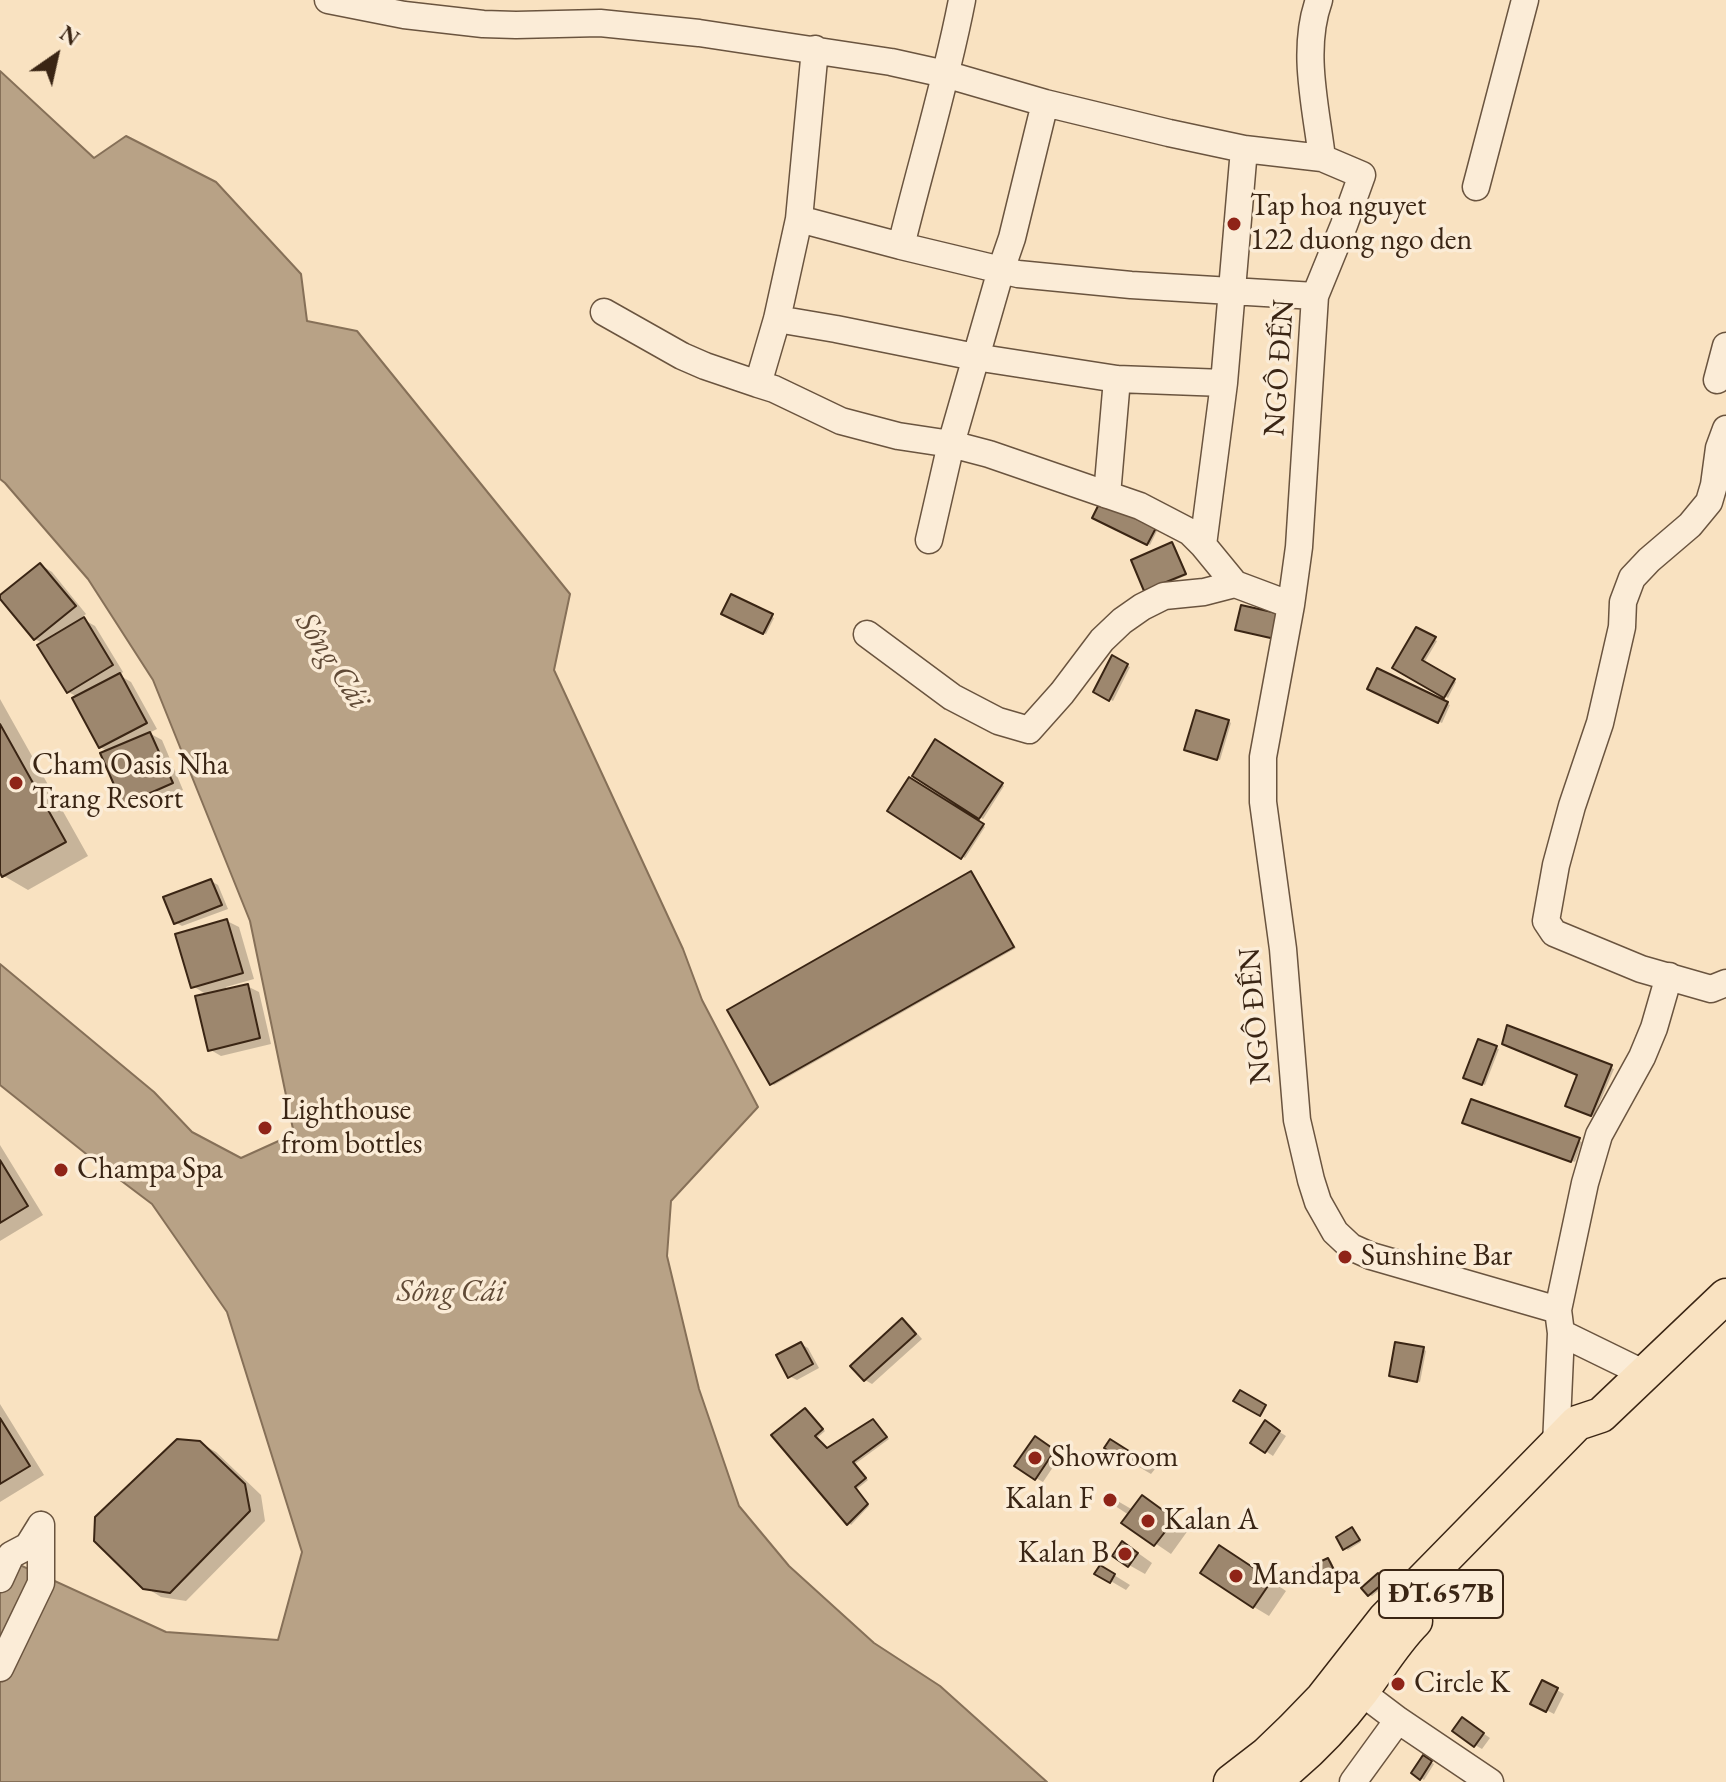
<!DOCTYPE html>
<meta charset="utf-8">
<style>
body{margin:0}
#map{position:relative;width:1726px;height:1782px;overflow:hidden;background:#f9e2c1;font-family:"EB Garamond",serif}
canvas{display:block}
.north{position:absolute;left:16px;top:16px;width:80px;height:80px;-webkit-text-stroke:6px #fbecd7;paint-order:stroke;rotate:34deg;font-size:22px;font-weight:700;line-height:32px;text-align:center;color:#3a2514}
.north::after{content:'';display:block;margin:auto;width:28px;height:36px;background:#3a2514;clip-path:polygon(50% 0,100% 100%,50% 72%,0 100%)}
</style>
<div id="map">
<canvas width="1726" height="1782"></canvas>
<div class="north">N</div>
</div>
<script>
const ctx = document.querySelector('canvas').getContext('2d');
ctx.lineJoin = 'round';
function fillPath(path, color) { ctx.fillStyle = color; ctx.fill(path, 'evenodd'); }
function strokePath(path, color, width, dash) { ctx.strokeStyle = color; ctx.lineWidth = width; ctx.lineCap = dash ? 'butt' : 'round'; ctx.setLineDash(dash || []); ctx.stroke(path); }
function label(font, color, halo, rows, align = 'center') {
  ctx.font = font + ' "EB Garamond",serif'; ctx.lineWidth = 7; ctx.setLineDash([]); ctx.textBaseline = 'middle'; ctx.strokeStyle = halo; ctx.fillStyle = color; for (const [text, x, y, turn = 0] of rows) {
    ctx.save(); ctx.translate(x, y); ctx.rotate((+turn || 0) * Math.PI / 180); ctx.textAlign = isNaN(turn) ? turn : align; if (halo) ctx.strokeText(text, 0, 0); ctx.fillText(text, 0, 0); ctx.restore();
  }
}
const water = new Path2D(`
 M0,71L94,158L126,136L216,182L301,274L307,321L357,331L570,594L554,670L683,949L702,1000L758,1107L671,1201L667,1256L699,1389L739,1506L789,1566L874,1643L940,1686L1047,1782H0V1556L166,1632L278,1640L302,1552L227,1312L152,1204L95,1161L0,1085V964L154,1092L192,1132L241,1158L294,1134L250,921L153,680L88,579L5,483L0,479Z`);
const shadow = new Path2D(`
 M1095,517L1158,529L1150,545Z
 M1172,545L1175,546L1187,575L1149,592L1146,590Z
 M41,565L52,572L86,614L81,618L95,626L123,672L119,675L131,682L157,729L149,733L162,740L183,790L136,810L125,804L109,752L100,747L78,697L68,692L44,644L35,639Z
 M732,597L774,618L766,634L724,613Z
 M1417,630L1437,641L1424,663L1456,682L1448,698L1395,667Z
 M1113,658L1130,667L1113,701L1095,691Z
 M1378,671L1450,705L1442,723L1370,689Z
 M0,699L88,856L28,890L4,876L0,869Z
 M1228,721L1231,723L1220,760L1189,751Z
 M936,742L1004,786L983,819L915,775Z
 M910,779L985,827L965,858L890,811Z
 M971,874L974,875L1016,948L774,1085L771,1083Z
 M211,881L218,885L228,909L182,926L175,922Z
 M227,921L239,927L254,979L226,987L227,990L247,986L259,992L271,1044L221,1056L209,1049L207,995L193,986Z
 M1509,1028L1614,1069L1594,1116L1570,1107L1580,1074Z
 M1496,1048L1499,1049L1485,1085L1468,1078Z
 M1472,1101L1582,1142L1575,1162L1467,1123Z
 M0,1145L43,1215L0,1241Z
 M903,1321L910,1325L922,1339L872,1384L865,1380Z
 M801,1344L808,1348L819,1368L797,1380L789,1376Z
 M1423,1349L1426,1351L1420,1382L1394,1377Z
 M0,1404L44,1475L0,1502Z
 M806,1410L825,1431L817,1438L828,1450L876,1423L889,1439L855,1464L868,1480L857,1489L869,1506L851,1525L774,1435Z
 M1265,1423L1286,1436L1273,1456L1252,1442Z
 M1042,1442L1061,1455L1043,1482L1036,1478Z
 M200,1443L216,1452L261,1495L265,1521L186,1601L161,1597L145,1587Z
 M1107,1448L1126,1451L1155,1469L1151,1474Z
 M1109,1496L1133,1510L1142,1497L1189,1529L1171,1554L1124,1522L1129,1515L1106,1500Z
 M1352,1529L1361,1542L1348,1550L1345,1548Z
 M1138,1553L1152,1563L1145,1574L1129,1565Z
 M1235,1556L1286,1591L1269,1616L1254,1607Z
 M1328,1560L1331,1561L1338,1576L1325,1582L1322,1580Z
 M1101,1567L1130,1585L1126,1590L1097,1573Z
 M1381,1577L1387,1584L1372,1596L1370,1595Z
 M1543,1682L1564,1694L1554,1714L1533,1703Z
 M1470,1724L1490,1738L1482,1749L1475,1745Z
 M1424,1758L1434,1764L1424,1780L1413,1773Z`);
const building = new Path2D(`
 M1102,498L1157,526L1147,545L1092,518Z
 M1172,542L1186,574L1144,591L1131,560Z
 M40,563L76,606L34,640L0,599V595Z
 M731,594L773,614L763,634L721,614Z
 M1241,605L1281,614L1275,639L1235,630Z
 M84,617L113,665L67,693L37,645Z
 M1416,627L1436,637L1422,660L1455,679L1444,698L1392,668Z
 M1112,655L1128,664L1109,701L1093,692Z
 M1377,668L1448,702L1438,723L1367,689Z
 M120,673L147,723L99,748L72,698Z
 M1196,710L1229,720L1217,760L1184,750Z
 M0,724L66,842L2,877L0,873Z
 M150,732L173,783L123,805L100,753Z
 M935,739L1003,783L979,819L912,776Z
 M909,777L984,824L961,859L887,811Z
 M971,871L1014,947L770,1085L727,1010Z
 M211,879L222,905L174,924L163,897Z
 M227,919L243,973L191,988L175,934Z
 M248,984L260,1038L208,1051L195,996Z
 M1507,1025L1612,1065L1591,1116L1565,1106L1577,1075L1502,1044Z
 M1478,1039L1497,1046L1482,1085L1463,1078Z
 M1471,1099L1580,1138L1571,1162L1462,1123Z
 M0,1160L28,1206L0,1223Z
 M902,1318L916,1334L864,1381L850,1366Z
 M801,1342L813,1364L788,1378L776,1355Z
 M1395,1342L1424,1347L1417,1382L1389,1376Z
 M1240,1390L1266,1405L1260,1416L1233,1401Z
 M805,1408L823,1429L815,1436L827,1448L873,1419L887,1437L853,1462L866,1478L855,1487L868,1504L847,1525L771,1435Z
 M0,1418L30,1466L0,1484Z
 M1265,1420L1280,1431L1265,1453L1250,1443Z
 M1035,1436L1055,1450L1035,1480L1014,1466Z
 M177,1439L200,1441L245,1484L250,1511L170,1593L143,1589L94,1541L95,1517Z
 M1110,1439L1140,1458L1134,1467L1104,1448Z
 M1142,1495L1175,1519L1154,1546L1121,1523Z
 M1352,1527L1360,1540L1343,1550L1336,1537Z
 M1122,1541L1138,1553L1128,1567L1112,1556Z
 M1219,1545L1272,1580L1253,1608L1200,1573Z
 M1328,1558L1336,1574L1321,1582L1313,1565Z
 M1100,1565L1115,1574L1110,1583L1094,1574Z
 M1378,1573L1385,1582L1368,1596L1361,1588Z
 M1542,1680L1558,1688L1546,1712L1530,1704Z
 M1462,1717L1484,1733L1474,1747L1452,1731Z
 M1423,1755L1432,1761L1420,1780L1411,1773Z`);
const minor = new Path2D(`
 M328,0L404,15L483,24L516,25L600,23L699,33L891,62L945,74L1045,103L1169,133L1244,149L1322,158L1362,175L1344,225L1315,296L1299,547L1291,605L1263,757V802L1283,949L1297,1120L1311,1180L1318,1202L1335,1232L1351,1247L1371,1256L1558,1310
 M1319,0C1301,50 1316,107 1322,158
 M815,49L799,219L777,319L758,384L774,389L841,421L898,436L951,444L989,454L1140,506L1190,532L1203,545L1235,584L1291,605
 M1476,187L1525,0
 M799,219L901,246L1018,274L1131,285L1315,296
 M901,246C921,164 946,83 962,0
 M604,312L682,356L705,366L758,384
 M777,319L836,329L975,357L1117,379L1224,383
 M1717,380L1726,346
 M1726,429L1719,448L1714,485L1709,502L1690,525L1649,560L1632,578L1623,602L1622,627L1600,723L1572,806L1556,865L1546,921L1554,933L1641,969L1711,989L1726,983
 M1107,495L1117,379
 M929,540L951,444L1001,270L1012,238L1045,103
 M1203,545L1224,383L1244,149
 M867,634L952,697L998,721L1029,730L1062,693L1102,640L1122,621L1142,607L1164,596L1204,592L1235,584
 M1561,1333L1645,1374
 M1556,1445L1561,1333L1558,1310L1585,1183L1599,1135L1642,1057L1654,1028L1669,976
 M0,1579L11,1555L28,1546L41,1525
 M0,1668L41,1583V1525
 M1361,1692L1398,1720L1490,1782
 M1353,1782L1398,1720`);
const major = new Path2D(`
 M1231,1782L1266,1755L1292,1730L1323,1698L1385,1619L1577,1423L1601,1415L1726,1296
 M1272,1782C1305,1757 1336,1725 1361,1692C1379,1668 1394,1642 1415,1621`);
const markers = [
 [1234,224,8,"#8f2418"],
 [16,783,8,"#8f2418"],
 [265,1128,8,"#8f2418"],
 [61,1170,8,"#8f2418"],
 [1345,1257,8,"#8f2418"],
 [1035,1458,8,"#8f2418"],
 [1110,1500,8,"#8f2418"],
 [1148,1521,8,"#8f2418"],
 [1125,1554,8,"#8f2418"],
 [1236,1576,8,"#8f2418"],
 [1398,1684,8,"#8f2418"]
];
const shields = [
 [1441,1594,124]
];
const shieldNames = [
 ["ĐT.657B",1441,1594]
];
const poiNames = [
 ["Tap hoa nguyet",1250,207],
 ["122 duong ngo den",1250,241],
 ["Cham Oasis Nha",32,766],
 ["Trang Resort",32,800],
 ["Lighthouse",281,1111],
 ["from bottles",281,1145],
 ["Champa Spa",77,1170],
 ["Sunshine Bar",1361,1257],
 ["Showroom",1051,1458],
 ["Kalan F",1094,1500,"right"],
 ["Kalan A",1164,1521],
 ["Kalan B",1109,1554,"right"],
 ["Mandapa",1252,1576],
 ["Circle K",1414,1684]
];
const streetNames = [
 ["NGÔ ĐẾN",1280,368,-86],
 ["NGÔ ĐẾN",1256,1016,-95]
];
const waterNames = [
 ["Sông Cái",332,661,57],
 ["Sông Cái",451,1292]
];
fillPath(water, '#b8a286');
strokePath(water, '#867058', 2);
fillPath(shadow, '#0003');
fillPath(building, '#9d876e');
strokePath(building, '#3a2514', 2);
strokePath(minor, '#6a543f', 29);
strokePath(major, '#3a2514', 37);
strokePath(minor, '#fbecd7', 26);
strokePath(major, '#f9e2c1', 34);
for (const [x, y, r, color] of markers) { const dot = new Path2D(); dot.arc(x, y, r, 0, 2 * Math.PI); ctx.fillStyle = color; ctx.fill(dot); strokePath(dot, '#fbecd7', 3); }
for (const [x, y, w] of shields) { const box = new Path2D(); box.roundRect(x - w / 2, y - 24, w, 48, 6); ctx.fillStyle = '#fbecd7'; ctx.fill(box); strokePath(box, '#3a2514', 2); }
label('bold 28px', '#3a2514', null, shieldNames);
label('30px', '#3a2514', '#fbecd7', poiNames, 'left');
label('30px', '#3a2514', '#fbecd7', streetNames);
label('italic 32px', '#604a36', '#fbecd7', waterNames);
</script>
